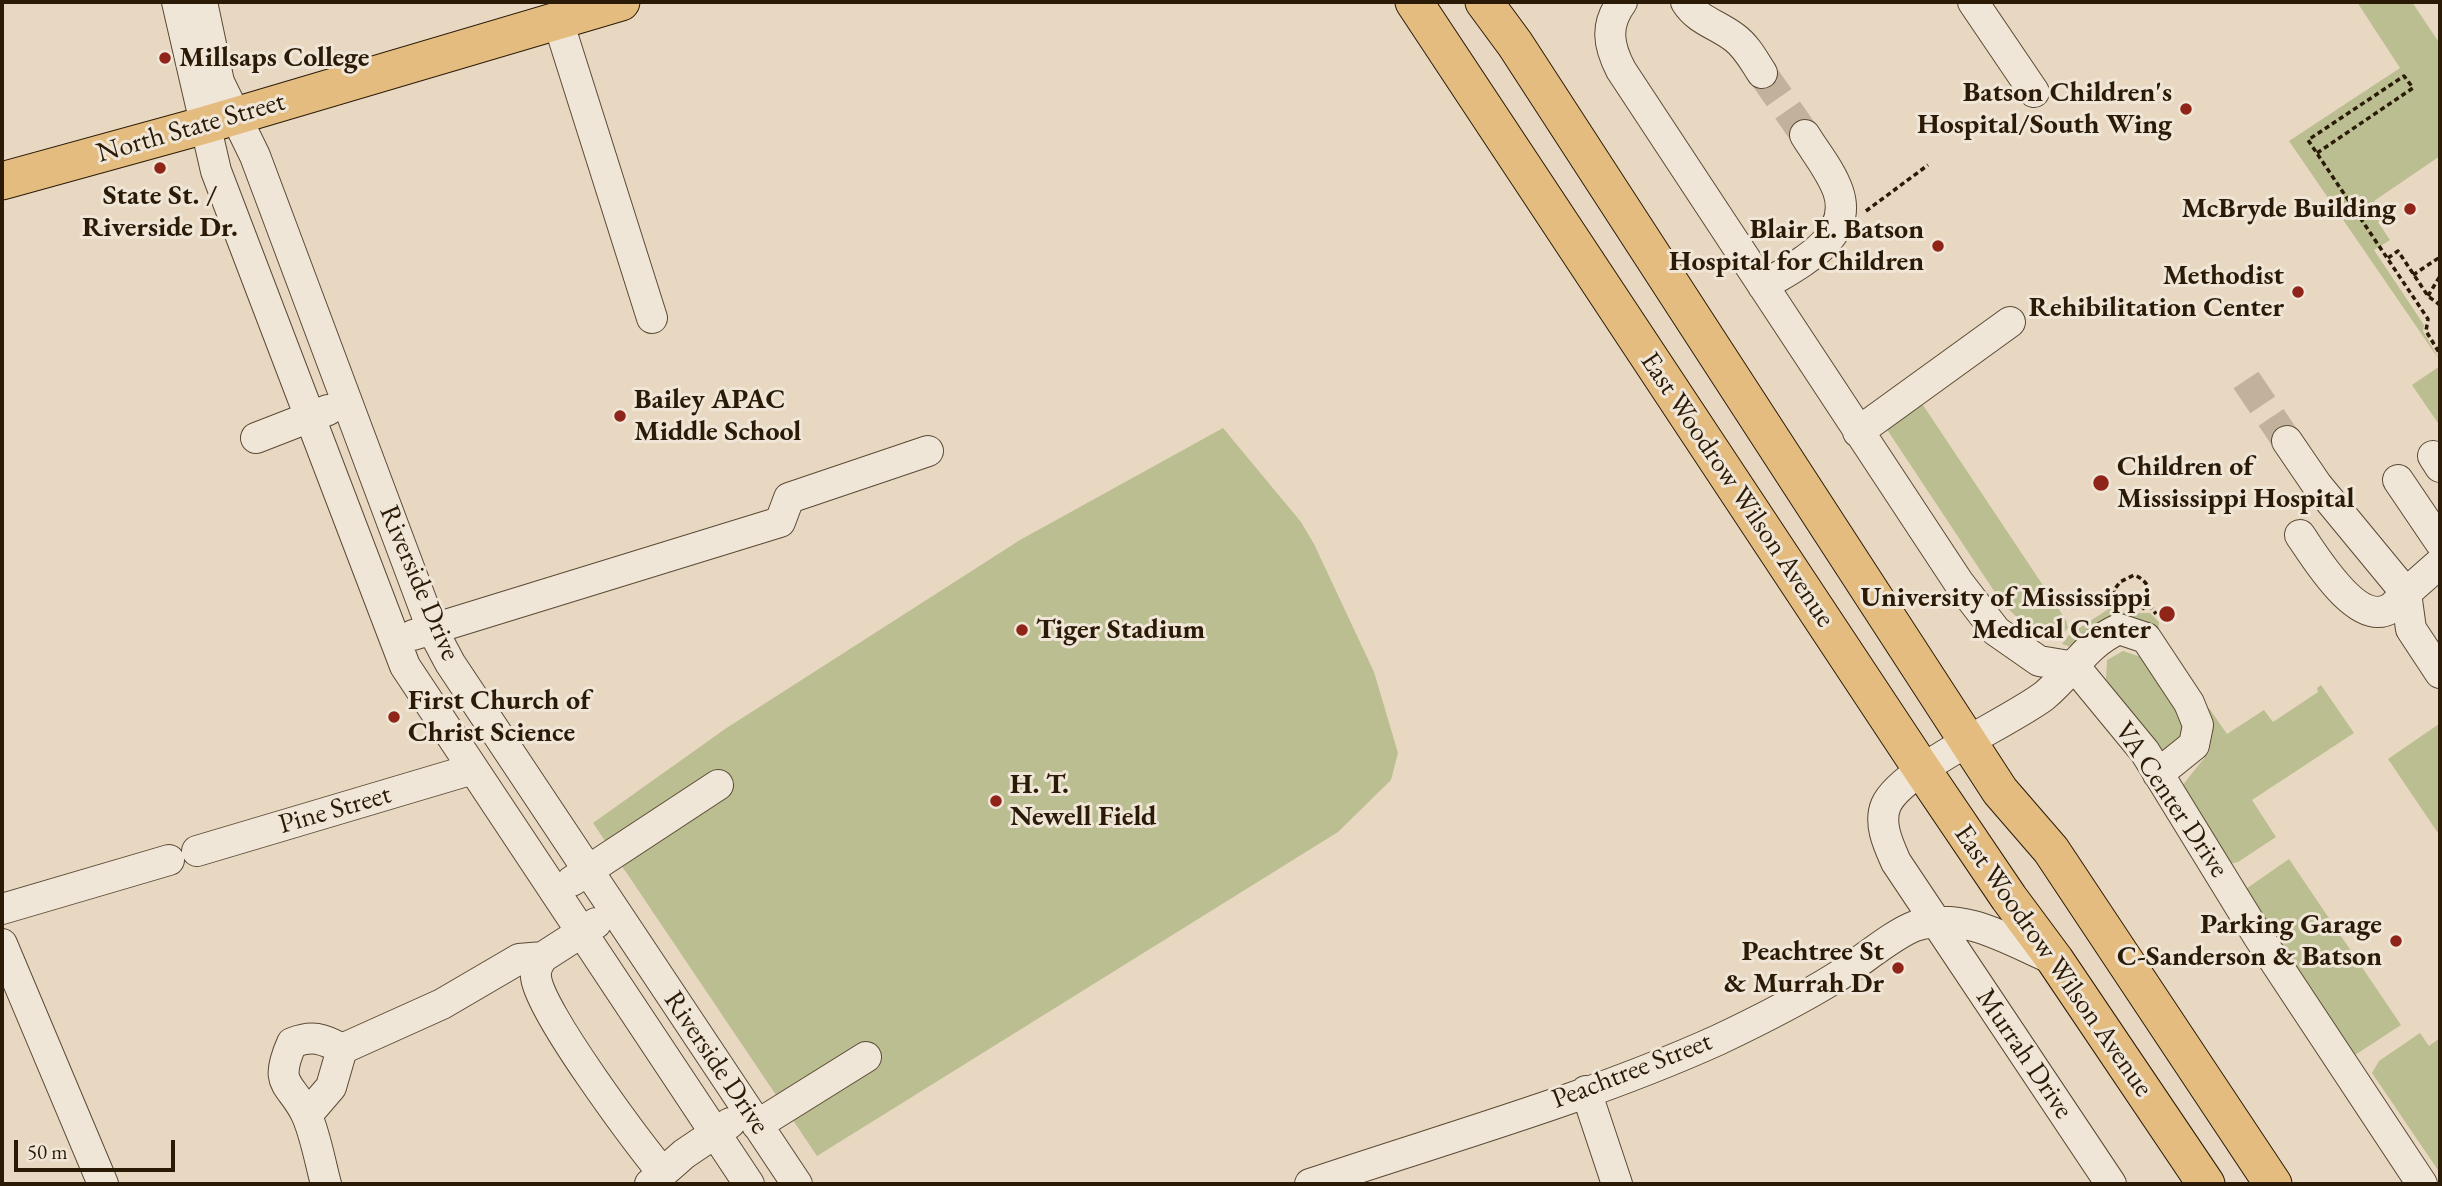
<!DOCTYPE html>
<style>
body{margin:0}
#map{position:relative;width:2442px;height:1186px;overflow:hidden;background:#e8d8c1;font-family:"EB Garamond",serif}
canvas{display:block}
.frame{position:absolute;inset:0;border:4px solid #2a1a06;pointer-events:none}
.scale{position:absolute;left:14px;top:1140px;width:161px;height:32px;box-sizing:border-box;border:4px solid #2a1a06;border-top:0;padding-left:9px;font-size:21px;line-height:24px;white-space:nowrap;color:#2a1a06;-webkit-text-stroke:5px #f0e6d7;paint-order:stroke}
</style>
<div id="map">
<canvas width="2442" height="1186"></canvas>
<div class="frame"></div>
<div class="scale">50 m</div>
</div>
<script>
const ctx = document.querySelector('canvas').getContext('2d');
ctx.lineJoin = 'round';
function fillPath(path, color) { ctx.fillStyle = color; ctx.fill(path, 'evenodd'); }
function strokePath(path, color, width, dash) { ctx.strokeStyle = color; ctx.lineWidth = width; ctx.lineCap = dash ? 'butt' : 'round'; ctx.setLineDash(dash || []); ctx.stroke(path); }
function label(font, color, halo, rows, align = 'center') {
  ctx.font = font + ' "EB Garamond",serif'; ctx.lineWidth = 6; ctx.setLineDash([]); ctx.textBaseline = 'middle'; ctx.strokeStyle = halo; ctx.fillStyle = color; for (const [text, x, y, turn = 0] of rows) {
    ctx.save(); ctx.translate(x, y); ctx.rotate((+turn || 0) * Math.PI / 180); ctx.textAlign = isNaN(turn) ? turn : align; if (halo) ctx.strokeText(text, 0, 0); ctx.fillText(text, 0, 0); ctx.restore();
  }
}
const green = new Path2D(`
 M2357,2H2412L2440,44V156L2374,201L2384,216L2378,222L2390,240L2374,250L2424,325L2423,331L2440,361L2289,141L2400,68Z
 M2440,366V426L2412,385Z
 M1919,399L2066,620L2068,628L2058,639L2022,622L2002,603L1884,425Z
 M1223,428L1301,522L1314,544L1374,672L1398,753L1391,780L1338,832L817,1156L593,823L725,729L1020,540Z
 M2110,608L2126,613H2150L2159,622L2158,635L2071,647L2062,644L2069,635Z
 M2123,651L2141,657L2184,719L2188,732L2159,756L2106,679L2107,660Z
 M2321,685L2354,733L2252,800L2276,837L2238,862L2225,865L2182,786L2209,752L2213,730L2208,710L2209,708L2227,734L2264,710L2273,722L2318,692L2317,688Z
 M2439,724L2440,725V836L2388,759Z
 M2289,859L2401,1025L2355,1055L2351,1056L2243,891Z
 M2420,1033L2429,1046L2440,1038V1173L2372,1073L2379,1061Z`);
const minorTunnel = new Path2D(`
 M1762,73L1805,135
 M2246,380L2287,441`);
const path = new Path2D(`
 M2317,153L2413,88L2404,76L2308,140L2428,319L2426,331L2440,354
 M1866,211L1928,165
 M2388,258L2398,251L2428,296L2440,305
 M2413,275L2440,257
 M2428,296L2440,276
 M2116,604L2114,590L2120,582L2134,575C2147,580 2152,590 2149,604L2156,614
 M2142,609L2149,604`);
const minor = new Path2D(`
 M177,2L216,171L405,666L749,1184
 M202,2L219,82L255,156L432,629L450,663L797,1184
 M1622,2C1605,25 1608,45 1621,70L1959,583L1996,631L2039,661L2075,667
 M1686,2C1698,21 1717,24 1735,38C1747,47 1754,61 1762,73
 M1973,2L2034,92
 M558,21L652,318
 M1763,286C1795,266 1855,239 1838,191C1831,171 1816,153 1805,135
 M1858,432L2010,322
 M256,438L328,410
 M2287,441L2317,485L2406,593L2440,563
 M2433,456L2440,467
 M2398,480L2440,542
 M2300,535C2315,557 2358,629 2391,608C2396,604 2401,598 2406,593
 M2406,593L2411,629L2440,673
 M413,635L780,522L789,498L928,451
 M2075,667L2145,752L2258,936L2422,1184
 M197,851L473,769
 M572,881L718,785
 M2,909L169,860
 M596,923L543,957C538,964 535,970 536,977C539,1011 636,1140 662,1172
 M2,944L103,1184
 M1586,1091L1617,1184
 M307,1115L331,1087L342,1049
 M757,1125L866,1057
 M326,1184C320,1162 316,1137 307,1116C292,1082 272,1088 292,1043C312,1035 322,1038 342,1049L442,1004L519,959L543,957
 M650,1184L684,1154L730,1123
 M1310,1184C1446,1138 1587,1099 1718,1040C1758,1021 1798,1001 1835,978C1857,965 1893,934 1915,926C1964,910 2012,942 2055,960
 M2111,1184L1896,862C1889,846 1878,824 1886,805C1901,770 2010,722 2044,696C2072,673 2085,644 2119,629L2146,638L2189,703L2198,725L2194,745L2158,774`);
const major = new Path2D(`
 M1414,2L1923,771L2009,898L2055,960L2206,1184
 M1484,2L1515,44L2000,791L2051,850L2273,1184
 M2,181L205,125L621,2`);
const markers = [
 [165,58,7,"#8f2418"],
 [2186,109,7,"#8f2418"],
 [160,168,7,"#8f2418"],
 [2410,209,7,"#8f2418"],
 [1938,246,7,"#8f2418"],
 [2298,292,7,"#8f2418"],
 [620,416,7,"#8f2418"],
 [2101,483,9,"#8f2418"],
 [2167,614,9,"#8f2418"],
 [1022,630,7,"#8f2418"],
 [394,717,7,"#8f2418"],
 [996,801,7,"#8f2418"],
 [2396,941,7,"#8f2418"],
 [1898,968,7,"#8f2418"]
];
const poiNames = [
 ["Millsaps College",179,58,"left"],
 ["Batson Children's",2172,93],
 ["Hospital/South Wing",2172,125],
 ["State St. /",160,196,"center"],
 ["Riverside Dr.",160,228,"center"],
 ["McBryde Building",2396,209],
 ["Blair E. Batson",1924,230],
 ["Hospital for Children",1924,262],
 ["Methodist",2284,276],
 ["Rehibilitation Center",2284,308],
 ["Bailey APAC",634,400,"left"],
 ["Middle School",634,432,"left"],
 ["Children of",2117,467,"left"],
 ["Mississippi Hospital",2117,499,"left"],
 ["University of Mississippi",2151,598],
 ["Medical Center",2151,630],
 ["Tiger Stadium",1036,630,"left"],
 ["First Church of",408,701,"left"],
 ["Christ Science",408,733,"left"],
 ["H. T.",1010,785,"left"],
 ["Newell Field",1010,817,"left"],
 ["Parking Garage",2382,925],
 ["C-Sanderson & Batson",2382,957],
 ["Peachtree St",1884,952],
 ["& Murrah Dr",1884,984]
];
const streetNames = [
 ["North State Street",191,128,-16],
 ["East Woodrow Wilson Avenue",1737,490,56],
 ["Riverside Drive",419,583,67],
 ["VA Center Drive",2171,800,56],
 ["Pine Street",335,810,-16],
 ["East Woodrow Wilson Avenue",2053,961,55],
 ["Murrah Drive",2024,1054,56],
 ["Riverside Drive",716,1063,56],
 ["Peachtree Street",1632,1071,-21]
];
fillPath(green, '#babe90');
strokePath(minorTunnel, '#c2b29c', 30, [30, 15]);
strokePath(minor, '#5a4a35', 32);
strokePath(major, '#2a1a06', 39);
strokePath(path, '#2a1a06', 3.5, [5, 3.5]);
strokePath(minor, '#f0e6d7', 30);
strokePath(major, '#e4bc80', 37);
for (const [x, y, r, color] of markers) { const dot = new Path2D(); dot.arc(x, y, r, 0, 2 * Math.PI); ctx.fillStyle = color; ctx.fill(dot); strokePath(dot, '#f0e6d7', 2.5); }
label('bold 28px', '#2a1a06', '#f0e6d7', poiNames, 'right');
label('28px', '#2a1a06', '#f0e6d7', streetNames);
</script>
